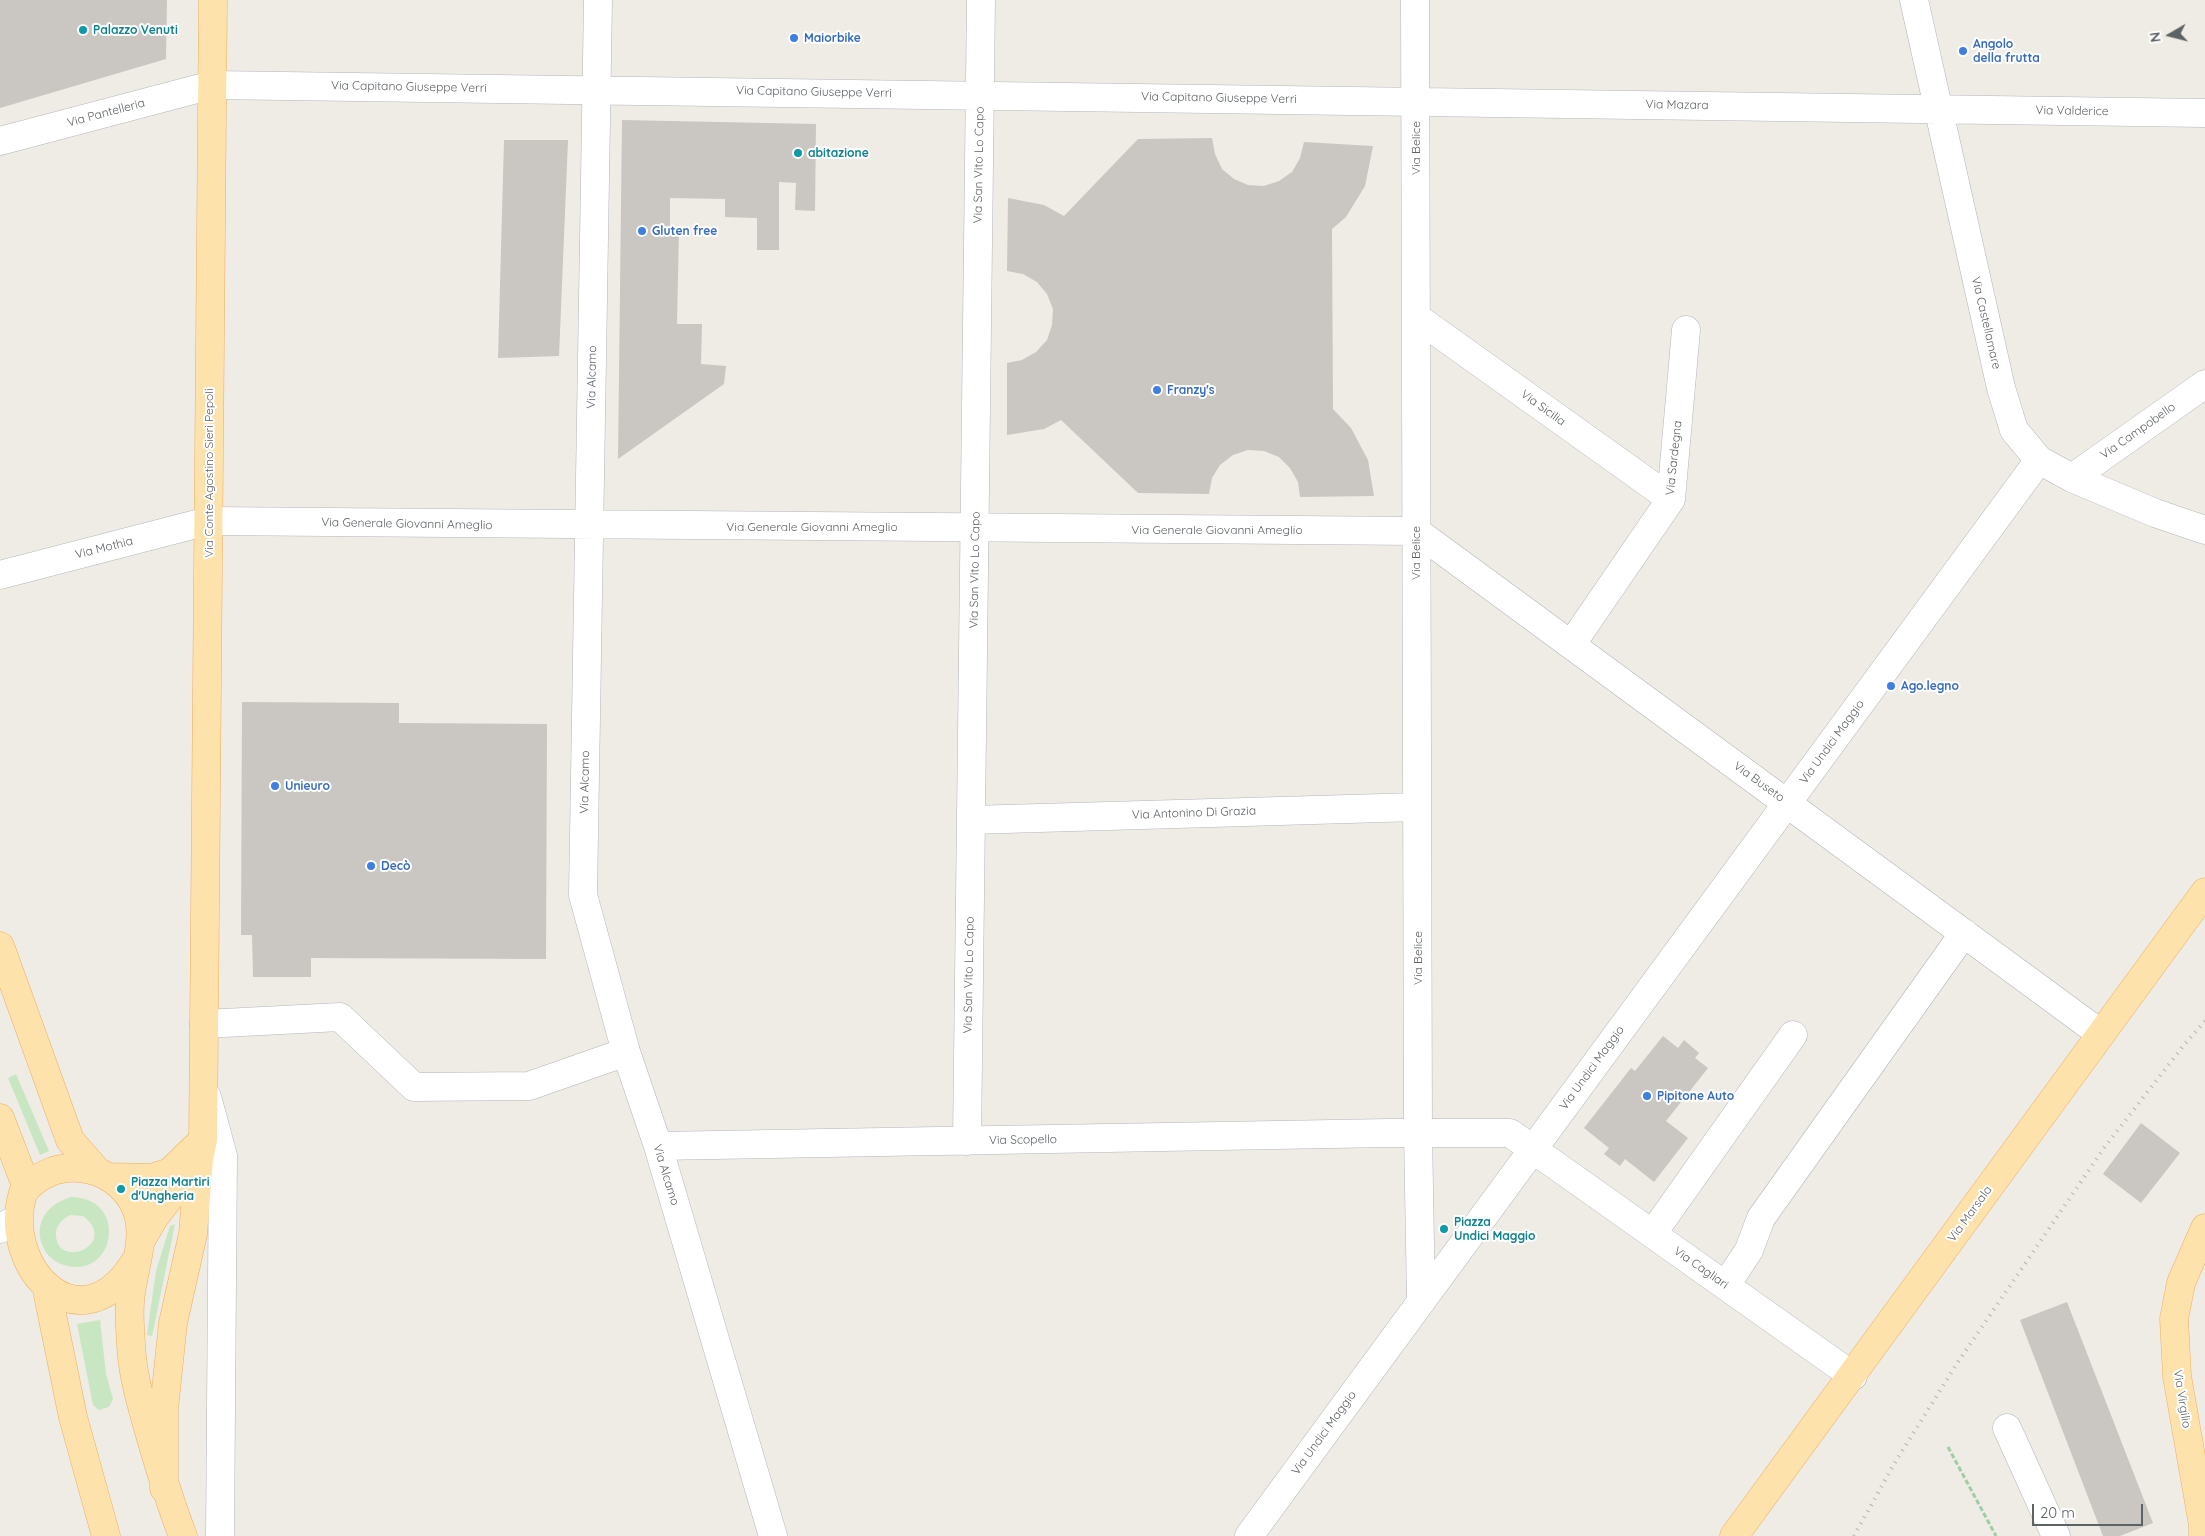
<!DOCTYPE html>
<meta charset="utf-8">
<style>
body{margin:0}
#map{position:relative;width:2205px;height:1536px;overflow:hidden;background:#efebe5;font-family:Quicksand,sans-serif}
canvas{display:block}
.north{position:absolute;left:2145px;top:10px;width:50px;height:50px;-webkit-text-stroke:4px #fff;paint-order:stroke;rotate:262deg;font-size:14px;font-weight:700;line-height:20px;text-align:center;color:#5d6265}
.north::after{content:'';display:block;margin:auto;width:18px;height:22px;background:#5d6265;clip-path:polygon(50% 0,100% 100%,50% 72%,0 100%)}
.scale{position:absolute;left:2032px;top:1504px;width:111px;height:22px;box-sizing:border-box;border:2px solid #5d6265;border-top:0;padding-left:6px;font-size:15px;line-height:18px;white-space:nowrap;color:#5d6265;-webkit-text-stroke:4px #fff;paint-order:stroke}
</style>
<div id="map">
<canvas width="2205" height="1536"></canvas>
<div class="north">N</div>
<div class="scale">20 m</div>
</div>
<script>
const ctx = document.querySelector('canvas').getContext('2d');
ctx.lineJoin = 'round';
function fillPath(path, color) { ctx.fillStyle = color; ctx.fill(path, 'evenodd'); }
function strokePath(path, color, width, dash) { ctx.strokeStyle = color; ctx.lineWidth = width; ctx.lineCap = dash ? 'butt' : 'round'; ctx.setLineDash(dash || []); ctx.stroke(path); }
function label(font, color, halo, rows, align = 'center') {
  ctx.font = font + ' Quicksand,sans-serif'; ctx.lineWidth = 4; ctx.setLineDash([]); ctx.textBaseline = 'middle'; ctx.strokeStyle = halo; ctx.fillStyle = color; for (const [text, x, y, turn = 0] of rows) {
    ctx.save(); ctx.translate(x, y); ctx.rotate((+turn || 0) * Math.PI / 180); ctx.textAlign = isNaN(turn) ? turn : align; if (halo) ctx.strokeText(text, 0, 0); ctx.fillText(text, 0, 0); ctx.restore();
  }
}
const green = new Path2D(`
 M16,1074L49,1151L40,1155L8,1078Z
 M71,1197C129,1198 115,1277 68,1266C58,1264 49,1258 44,1249C32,1224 47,1204 71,1197ZM70,1215L83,1216C121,1245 54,1272 56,1232C57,1224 63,1219 70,1215Z
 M175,1224L152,1336L147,1335L156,1271L170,1226Z
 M100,1320L106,1374L113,1399L109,1407L99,1410L93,1405L77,1324Z`);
const building = new Path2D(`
 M0,0H167L166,59L0,108Z
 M622,120L816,124L815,211L795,210L796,183L779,182V250H757V218L725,217V199L670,198V228H679L677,324H702L701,364L726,366L724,384L618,459Z
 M1212,138L1215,154L1222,169L1234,179L1248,185L1264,186L1279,181L1292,172L1300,158L1304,142L1373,146L1365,186L1346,217L1332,229L1333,409L1351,428L1368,460L1374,496L1300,497L1298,482L1290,468L1279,457L1264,451L1248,450L1233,455L1220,465L1212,478L1209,494L1138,493L1061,420L1044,429L1007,435V363L1022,360L1036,352L1047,340L1052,325L1053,309L1047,294L1037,282L1023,274L1007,271L1008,198L1044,205L1064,216L1138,139Z
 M504,140H568L559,356L498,358Z
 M242,702L399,703V723L547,724L546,959L311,958V977H253L252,935H241Z
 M1663,1036L1678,1048L1684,1040L1699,1053L1695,1058L1708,1068L1666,1121L1688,1138L1654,1182L1625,1159L1620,1166L1604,1154L1609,1148L1584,1128L1631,1068L1635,1071Z
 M2141,1123L2180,1153L2141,1203L2103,1174Z
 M2067,1302L2153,1523L2120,1536H2103L2020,1320Z`);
const path = new Path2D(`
 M1948,1447L1996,1536`);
const minor = new Path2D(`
 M598,0L583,895L626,1052L658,1146L773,1536
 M1415,0L1418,1132L1421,1302
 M1914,0L2001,388L2014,430L2039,460L2072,478L2155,513L2205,530
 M0,141L212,85L2205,113
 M1416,317L1671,499
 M2072,478L2205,384
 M0,575L208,521L1416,531L2101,1034
 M1571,645L1671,499L1686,330
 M971,820L1417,807
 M204,1024L340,1017L414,1087L529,1086L626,1052
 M207,1097L223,1156L220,1536
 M967,1141L981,0
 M658,1146L1388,1133H1510L1853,1376
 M0,1229L9,1223
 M1653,1233L1793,1035
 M1726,1285L1749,1250L1761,1218L1964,933
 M2007,1428L2056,1536
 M1249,1536L2039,460`);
const major = new Path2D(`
 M0,946L70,1140L97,1171
 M0,1118L27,1188
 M110,1177L151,1178L170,1172L203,1140
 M140,1242L154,1218L197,1162
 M136,1260C82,1351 0,1269 23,1193C51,1154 115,1162 135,1206C149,1237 132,1270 130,1302C129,1316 130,1330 131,1344C132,1370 139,1396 146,1421C157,1460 168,1498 183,1536
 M48,1295L73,1417L106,1536
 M164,1488V1409L173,1323L193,1234L199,1159L203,1140L213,0
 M1734,1536L2205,892
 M2203,1536V1525L2177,1376L2174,1319L2181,1283L2205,1228`);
const rail = new Path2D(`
 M1854,1536L1894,1464L1958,1362L2104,1148L2184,1045L2205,1021`);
const markers = [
 [83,30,5,"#0f9aa8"],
 [794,38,5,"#3f7fe0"],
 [1963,51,5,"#3f7fe0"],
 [798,153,5,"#0f9aa8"],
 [642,231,5,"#3f7fe0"],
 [1157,390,5,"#3f7fe0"],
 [1891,686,5,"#3f7fe0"],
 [275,786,5,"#3f7fe0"],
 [371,866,5,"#3f7fe0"],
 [1647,1096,5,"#3f7fe0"],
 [121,1189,5,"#0f9aa8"],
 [1444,1229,5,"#0f9aa8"]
];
const cultureNames = [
 ["Palazzo Venuti",93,30],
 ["abitazione",808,153],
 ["Piazza Martiri",131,1182],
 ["d'Ungheria",131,1196],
 ["Piazza",1454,1222],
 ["Undici Maggio",1454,1236]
];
const shopNames = [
 ["Maiorbike",804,38],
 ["Angolo",1973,44],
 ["della frutta",1973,58],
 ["Gluten free",652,231],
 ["Franzy's",1167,390],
 ["Ago.legno",1901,686],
 ["Unieuro",285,786],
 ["Decò",381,866],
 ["Pipitone Auto",1657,1096]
];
const streetNames = [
 ["Via Capitano Giuseppe Verri",409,87,1],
 ["Via Capitano Giuseppe Verri",814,92,1],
 ["Via Capitano Giuseppe Verri",1219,98,1],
 ["Via Mazara",1677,105,1],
 ["Via Valderice",2072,111,1],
 ["Via Pantelleria",106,113,-15],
 ["Via Belice",1416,148,-90],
 ["Via San Vito Lo Capo",979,165,-89],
 ["Via Castellamare",1986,323,77],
 ["Via Alcamo",592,377,-89],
 ["Via Sicilia",1543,408,36],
 ["Via Campobello",2138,431,-35],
 ["Via Sardegna",1674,458,-84],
 ["Via Conte Agostino Sieri Pepoli",209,473,-90],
 ["Via Generale Giovanni Ameglio",407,524,1],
 ["Via Generale Giovanni Ameglio",812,527],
 ["Via Generale Giovanni Ameglio",1217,530],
 ["Via Mothia",104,548,-14],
 ["Via Belice",1416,553,-90],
 ["Via San Vito Lo Capo",975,570,-89],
 ["Via Undici Maggio",1832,742,-54],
 ["Via Alcamo",585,782,-89],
 ["Via Buseto",1759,782,36],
 ["Via Antonino Di Grazia",1194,813,-2],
 ["Via Belice",1418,958,-90],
 ["Via San Vito Lo Capo",969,975,-89],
 ["Via Undici Maggio",1592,1068,-54],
 ["Via Scopello",1023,1140,-1],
 ["Via Alcamo",666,1175,73],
 ["Via Marsala",1970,1214,-54],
 ["Via Cagliari",1701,1268,35],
 ["Via Virgilio",2182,1399,81],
 ["Via Undici Maggio",1324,1433,-54]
];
fillPath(green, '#c8e6c2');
fillPath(building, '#cac6c2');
strokePath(minor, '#b2b6b9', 29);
strokePath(major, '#eeae5e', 29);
strokePath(path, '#9fcea4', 3, [5, 2.5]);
strokePath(minor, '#fff', 28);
strokePath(major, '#fde2ac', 28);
strokePath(rail, '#b3b4b5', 4, [1, 6]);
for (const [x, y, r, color] of markers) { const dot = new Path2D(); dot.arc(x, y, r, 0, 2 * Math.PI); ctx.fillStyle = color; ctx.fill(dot); strokePath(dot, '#fff', 2); }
label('bold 12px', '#0d838f', '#fff', cultureNames, 'left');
label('bold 12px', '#366cbe', '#fff', shopNames, 'left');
label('12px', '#5d6265', '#fff', streetNames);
</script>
